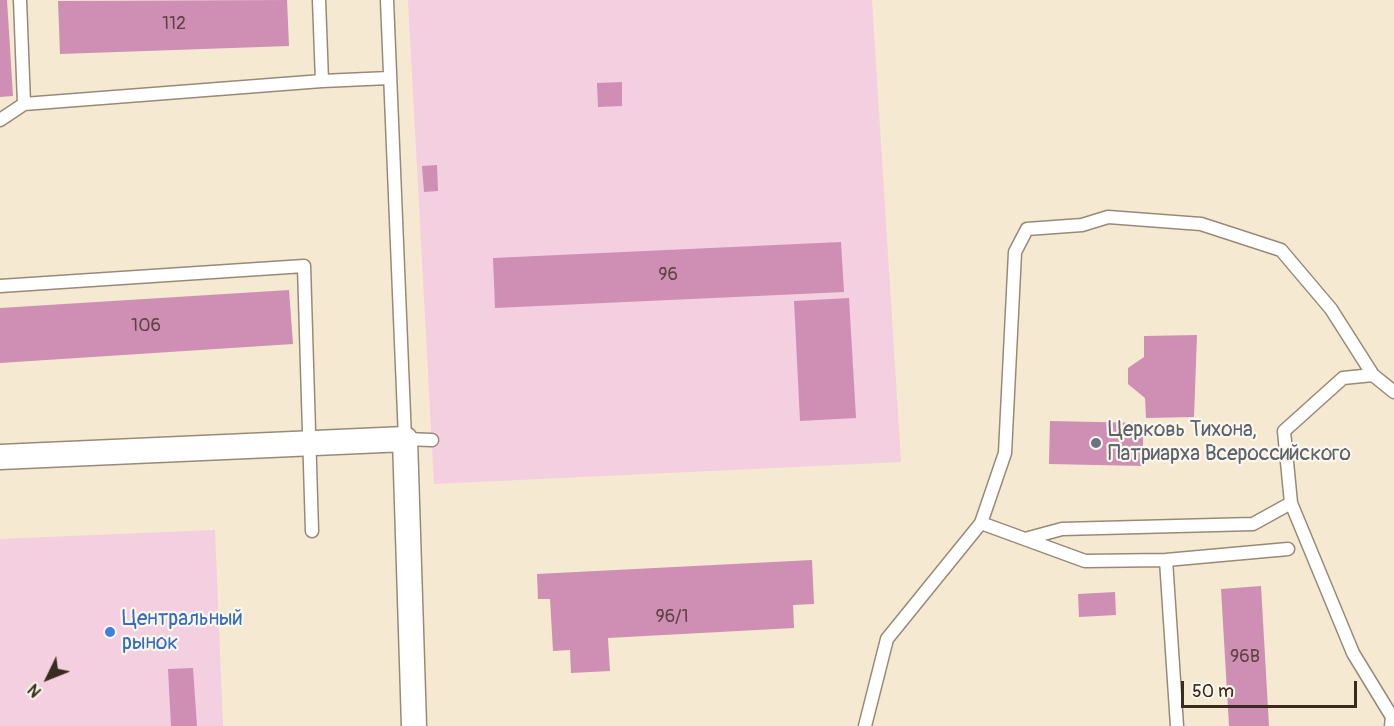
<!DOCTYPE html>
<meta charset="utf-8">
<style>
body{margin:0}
#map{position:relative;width:1394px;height:726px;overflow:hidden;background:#f5e9d2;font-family:Pangolin,sans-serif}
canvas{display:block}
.north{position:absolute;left:18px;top:648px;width:60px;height:60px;-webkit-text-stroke:4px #fbf7ec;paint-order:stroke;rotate:227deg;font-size:16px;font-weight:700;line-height:24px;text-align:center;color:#3b2a1e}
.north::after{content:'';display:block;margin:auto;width:21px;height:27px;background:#3b2a1e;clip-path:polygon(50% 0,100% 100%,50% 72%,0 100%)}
.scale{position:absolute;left:1181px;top:681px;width:176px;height:27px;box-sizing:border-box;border:3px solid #3b2a1e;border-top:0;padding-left:8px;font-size:18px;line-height:21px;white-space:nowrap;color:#3b2a1e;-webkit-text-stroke:4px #fbf7ec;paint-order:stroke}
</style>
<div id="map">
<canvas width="1394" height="726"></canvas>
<div class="north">N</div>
<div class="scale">50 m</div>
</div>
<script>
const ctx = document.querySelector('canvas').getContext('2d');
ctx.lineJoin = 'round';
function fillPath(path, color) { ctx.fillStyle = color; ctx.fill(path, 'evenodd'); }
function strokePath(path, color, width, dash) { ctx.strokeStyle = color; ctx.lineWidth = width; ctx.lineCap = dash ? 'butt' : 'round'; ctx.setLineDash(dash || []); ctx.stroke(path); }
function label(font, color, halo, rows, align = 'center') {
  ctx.font = font + ' Pangolin,sans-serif'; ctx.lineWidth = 4.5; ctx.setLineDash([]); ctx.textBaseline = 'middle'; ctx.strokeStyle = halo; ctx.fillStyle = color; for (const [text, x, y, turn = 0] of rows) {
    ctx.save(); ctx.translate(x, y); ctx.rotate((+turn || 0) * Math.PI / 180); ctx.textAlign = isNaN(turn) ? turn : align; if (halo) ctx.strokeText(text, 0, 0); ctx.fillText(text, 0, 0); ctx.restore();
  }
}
const built = new Path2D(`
 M408,0H872L901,462L434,484Z
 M215,530L223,726H0V539Z`);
const building = new Path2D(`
 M0,0H7L13,96L0,97Z
 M287,0L289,46L60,54L58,1Z
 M622,82V106L598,107L597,83Z
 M437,165L438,191L424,192L422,166Z
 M841,242L844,292L495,308L493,258Z
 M289,290L293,344L0,363V308Z
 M849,298L856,418L800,421L794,301Z
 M1197,335L1194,417L1146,418L1145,398L1128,384V368L1144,357V336Z
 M1050,421L1143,423V466L1049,464Z
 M812,560L814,604L793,605L794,628L608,638L610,671L571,673L570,650L553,651L550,599H538L537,574Z
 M1261,586L1269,726H1229L1221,589Z
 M1115,592L1116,615L1079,617L1078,594Z
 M193,668L197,726H171L168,669Z`);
const lane = new Path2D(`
 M387,0L405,439L432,440
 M322,81L389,78
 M24,104L322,81L319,0
 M0,120L24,104L20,0
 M0,286L304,266L312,531
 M1373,375L1343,378L1284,431L1291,503L1353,653L1392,717L1391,726
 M981,523L1005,453L1015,252L1027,229L1082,225L1108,217L1201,224L1281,250L1331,309L1373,375L1394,392
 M1025,539L1062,529L1253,524L1291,503
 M1166,560L1177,726
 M865,726L887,639L981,523L1085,561L1166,560L1288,549`);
const street = new Path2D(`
 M0,457L405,439L414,726`);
const markers = [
 [1096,443,6,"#6b7280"],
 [110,632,6,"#3f7fe0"]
];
const numberNames = [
 ["112",174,24],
 ["96",668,275],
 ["106",146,326],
 ["96/1",672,617],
 ["96В",1245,657]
];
const worshipNames = [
 ["Церковь Тихона,",1108,431],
 ["Патриарха Всероссийского",1108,455]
];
const shopNames = [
 ["Центральный",122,620],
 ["рынок",122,644]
];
fillPath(built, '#f3cfe0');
fillPath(building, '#cf8eb4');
strokePath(lane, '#988a78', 15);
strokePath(street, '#988a78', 27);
strokePath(lane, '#fff', 12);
strokePath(street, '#fff', 24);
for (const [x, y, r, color] of markers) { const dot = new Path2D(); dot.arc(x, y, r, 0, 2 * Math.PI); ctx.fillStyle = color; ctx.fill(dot); strokePath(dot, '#fbf7ec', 2); }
label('18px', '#604344', null, numberNames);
label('21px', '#5b616d', '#fbf7ec', worshipNames, 'left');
label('21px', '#366cbe', '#fbf7ec', shopNames, 'left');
</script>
